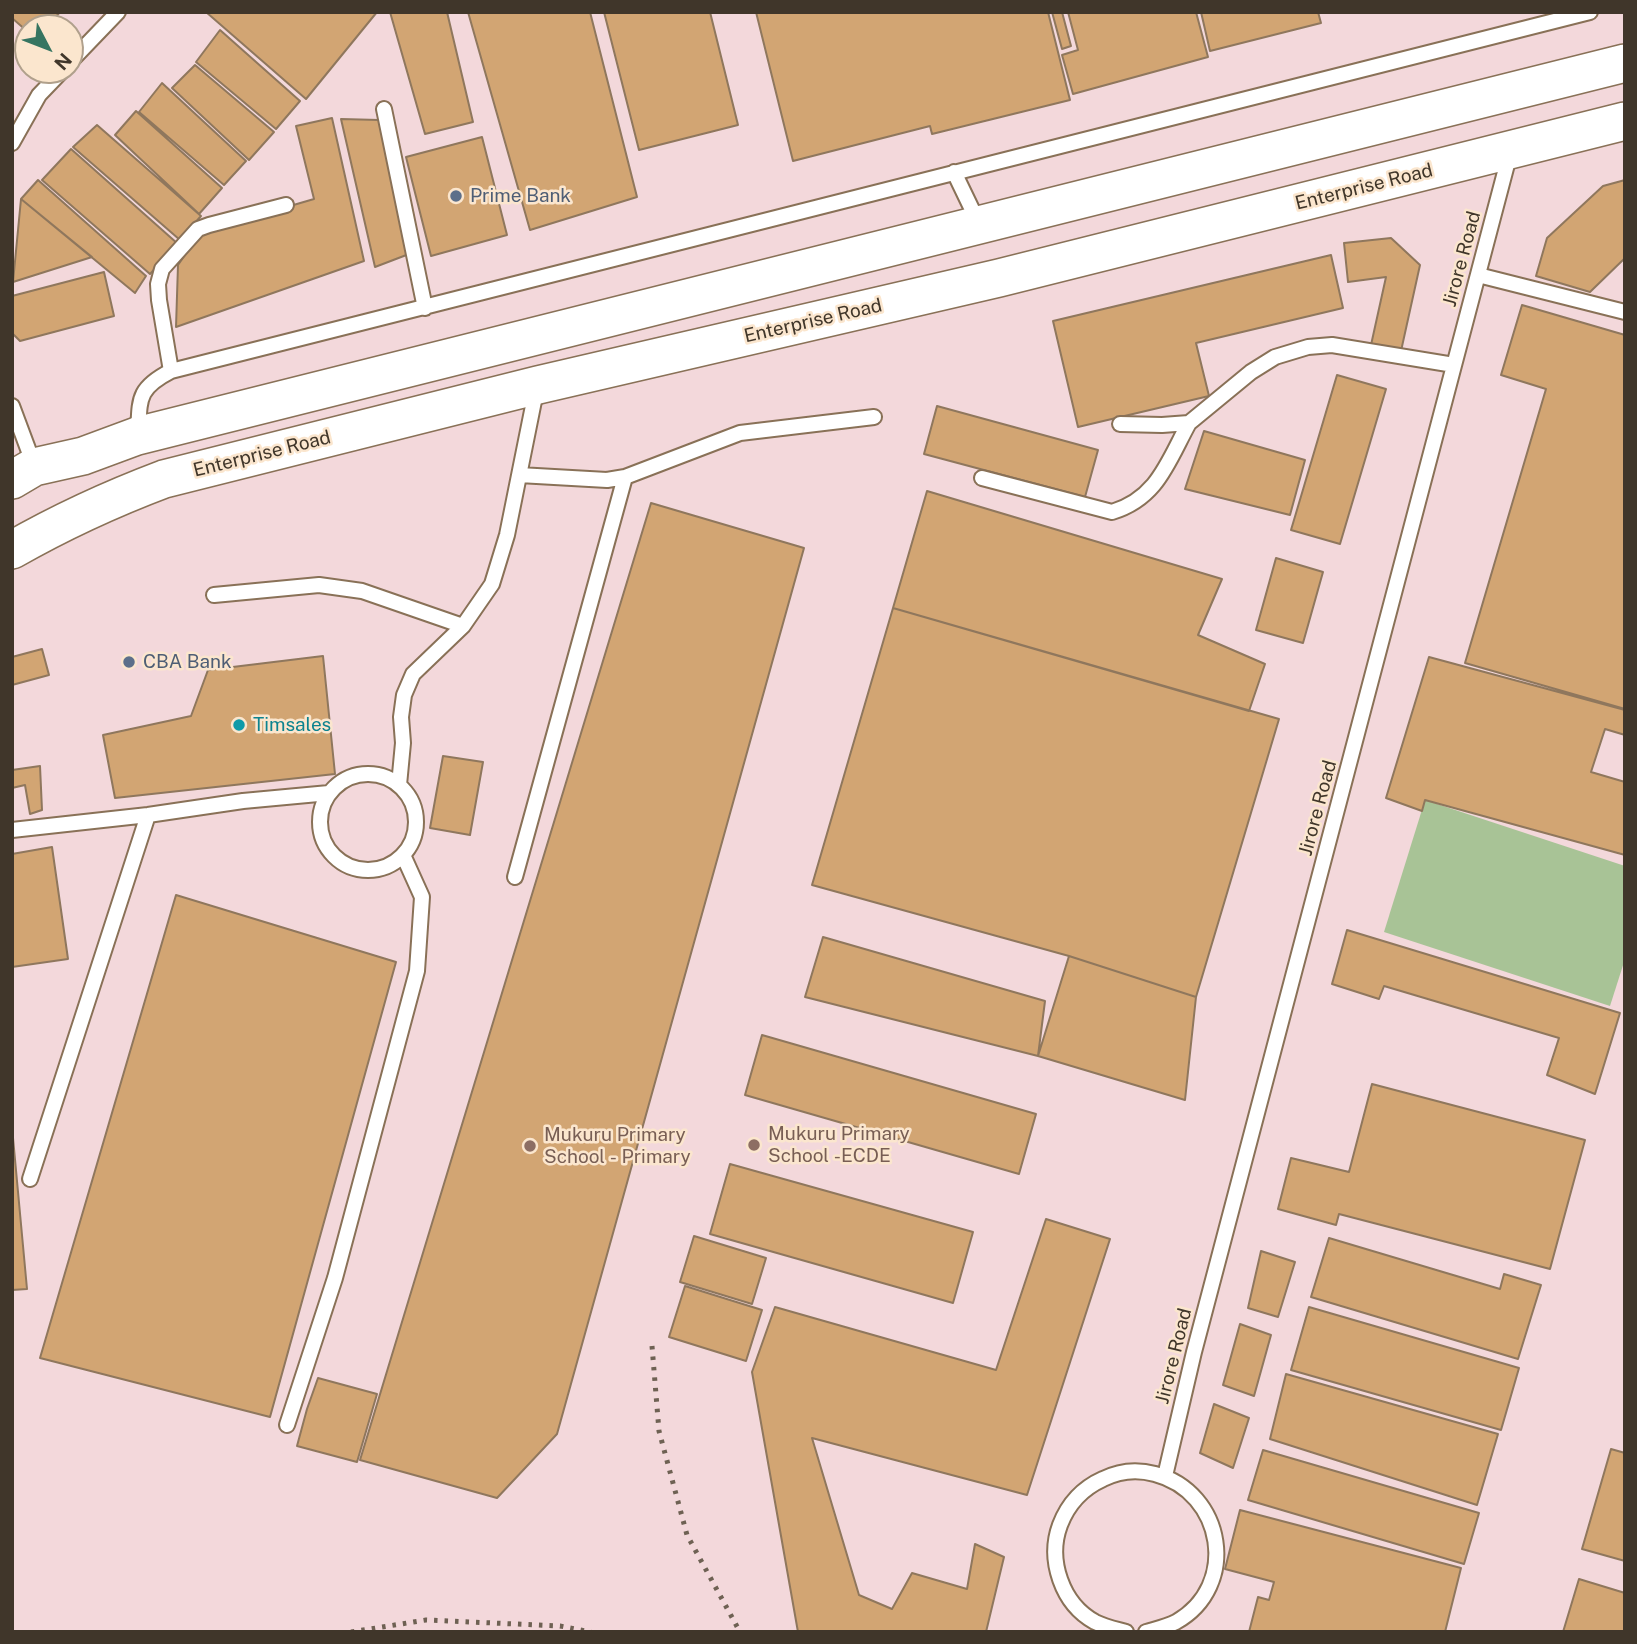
<!DOCTYPE html>
<style>
body{margin:0}
#map{position:relative;width:1637px;height:1644px;overflow:hidden;background:#fbe6ce;font-family:"Public Sans",sans-serif}
canvas{display:block}
.frame{position:absolute;inset:0;border:14px solid #40362a;pointer-events:none}
.north{position:absolute;left:14px;top:14px;width:70px;height:70px;box-sizing:border-box;background:#fbe6ce;border:2px solid #b0a08c;border-radius:50%;rotate:132deg;font-size:19px;font-weight:700;line-height:28px;text-align:center;color:#40362a}
.north::after{content:'';display:block;margin:auto;width:24px;height:32px;background:#367561;clip-path:polygon(50% 0,100% 100%,50% 72%,0 100%)}
</style>
<div id="map">
<canvas width="1637" height="1644"></canvas>
<div class="frame"></div>
<div class="north">N</div>
</div>
<script>
const ctx = document.querySelector('canvas').getContext('2d');
ctx.lineJoin = 'round';
function fillPath(path, color) { ctx.fillStyle = color; ctx.fill(path, 'evenodd'); }
function strokePath(path, color, width, dash) { ctx.strokeStyle = color; ctx.lineWidth = width; ctx.lineCap = dash ? 'butt' : 'round'; ctx.setLineDash(dash || []); ctx.stroke(path); }
function label(font, color, halo, rows, align = 'center') {
  ctx.font = font + ' "Public Sans",sans-serif'; ctx.lineWidth = 5; ctx.setLineDash([]); ctx.textBaseline = 'middle'; ctx.strokeStyle = halo; ctx.fillStyle = color; for (const [text, x, y, turn = 0] of rows) {
    ctx.save(); ctx.translate(x, y); ctx.rotate((+turn || 0) * Math.PI / 180); ctx.textAlign = isNaN(turn) ? turn : align; if (halo) ctx.strokeText(text, 0, 0); ctx.fillText(text, 0, 0); ctx.restore();
  }
}
const industrial = new Path2D(`
 M12,12H1625V1632H12ZM28,28H70V70H28Z`);
const green = new Path2D(`
 M1425,800L1625,866V959L1610,1006L1384,932Z`);
const building = new Path2D(`
 M12,12H60L46,28H28V32L12,18Z
 M206,12H377L306,99Z
 M390,12H447L473,122L425,134Z
 M468,12H590L637,197L530,230Z
 M604,12H710L738,125L639,150Z
 M756,12H1048L1070,100L932,134L930,126L793,161Z
 M1052,12H1062L1071,46L1062,49Z
 M1068,12H1196L1208,57L1073,94L1062,55L1078,50Z
 M1201,12H1318L1321,23L1210,51Z
 M220,30L300,101L276,129L196,62Z
 M195,65L274,132L249,160L172,88Z
 M162,83L246,161L224,185L139,112Z
 M136,111L222,188L199,214L115,135Z
 M332,118L364,261L176,327L178,265L201,232L314,199L296,126Z
 M341,119L379,120L409,254L375,267Z
 M97,125L201,216L180,240L73,147Z
 M482,137L507,235L431,256L406,157Z
 M71,149L178,244L150,274L42,180Z
 M38,180L146,276L135,293L21,199Z
 M1625,180V258L1590,292L1536,276L1547,238L1603,186Z
 M21,199L92,257L13,282Z
 M1391,238L1420,265L1401,351L1371,345L1386,277L1348,282L1344,243Z
 M1331,255L1343,308L1196,343L1209,396L1078,427L1053,321Z
 M104,272L114,316L20,341L12,333V296Z
 M1522,305L1625,335V709L1465,663L1546,389L1501,375Z
 M1337,375L1386,389L1340,544L1291,530Z
 M937,406L1098,450L1085,497L924,454Z
 M1204,431L1305,460L1290,515L1185,489Z
 M927,491L1222,579L1198,635L1265,664L1249,711L893,608Z
 M651,503L804,548L557,1434L497,1498L360,1460Z
 M1276,558L1323,572L1303,643L1256,630Z
 M893,608L1279,719L1196,997L1069,956L812,885Z
 M42,649L49,675L12,685V657Z
 M323,656L335,774L115,798L103,735L191,716L208,670Z
 M1429,657L1625,710V735L1605,729L1591,772L1625,782V855L1425,800L1422,811L1386,798Z
 M443,756L483,762L470,835L430,828Z
 M40,766L42,810L30,814L25,785L12,788V770Z
 M52,847L68,959L12,967V854Z
 M176,895L396,962L270,1417L40,1358Z
 M1347,930L1620,1013L1595,1094L1547,1075L1559,1038L1384,986L1379,999L1332,984Z
 M823,937L1045,1001L1038,1056L805,997Z
 M1069,956L1196,997L1185,1100L1038,1056Z
 M762,1035L1036,1114L1019,1174L745,1095Z
 M1372,1084L1585,1140L1550,1269L1339,1214L1336,1225L1278,1209L1291,1158L1349,1172Z
 M12,1127L27,1289L12,1290Z
 M730,1164L973,1232L953,1303L710,1234Z
 M1046,1219L1110,1239L1027,1495L812,1438L859,1595L892,1609L912,1573L967,1589L975,1544L1004,1557L986,1632H798L752,1372L775,1307L996,1370Z
 M694,1236L766,1258L752,1304L680,1282Z
 M1329,1238L1500,1289L1504,1274L1541,1285L1518,1359L1311,1297Z
 M1261,1251L1295,1262L1278,1317L1248,1308Z
 M685,1286L762,1310L746,1361L669,1337Z
 M1309,1307L1519,1368L1501,1430L1291,1370Z
 M1240,1324L1271,1335L1254,1396L1223,1385Z
 M1286,1374L1498,1434L1477,1505L1270,1439Z
 M318,1378L377,1394L357,1462L297,1446L307,1409Z
 M1214,1404L1249,1418L1233,1468L1200,1453Z
 M1611,1449L1625,1453V1561L1582,1549Z
 M1263,1450L1479,1513L1464,1564L1248,1500Z
 M1240,1510L1461,1568L1445,1632H1249L1258,1597L1269,1600L1274,1582L1225,1569Z
 M1579,1579L1625,1593V1632H1563Z`);
const lane = new Path2D(`
 M70,62L118,12
 M384,109L425,308
 M12,143L39,95L63,70
 M954,172L979,224
 M1478,275L1625,312
 M171,371L159,300L158,284L162,269L198,229L209,225L286,205
 M12,406L34,465
 M1120,424L1162,425L1189,423L1251,372L1275,357L1308,347L1332,345L1454,365
 M138,435C140,400 136,389 171,371L1590,12
 M519,475L607,480L625,477L740,433L874,417
 M982,478L1112,512C1158,498 1168,461 1189,423
 M214,595L319,585L362,591L463,626
 M320 822a48 48 0 1 1 96 0a48 48 0 1 1-96 0Z
 M399,785L403,743L401,717L404,695L413,674L463,626L492,584L507,535L537,386
 M12,830L148,815L243,801L329,793
 M515,877L625,477
 M30,1179L148,815
 M287,1425L335,1278L417,971L422,897L403,855
 M1165,1476L1194,1352L1510,153
 M1126,1632C1115,1629 1105,1627 1095,1622C1062,1604 1047,1560 1060,1525C1068,1504 1083,1488 1103,1479C1119,1471 1137,1469 1155,1474C1224,1492 1240,1586 1176,1622C1166,1627 1156,1629 1146,1632`);
const secondary = new Path2D(`
 M12,480L34,467L83,456L137,436L1625,63
 M12,550C61,522 111,499 164,479L538,385L999,278L1625,121`);
const rail = new Path2D(`
 M652,1346L659,1431L687,1535L740,1632
 M351,1632L426,1620L560,1626L591,1632`);
const markers = [
 [456,196,7,"#5c6f8a"],
 [129,662,7,"#5c6f8a"],
 [239,725,7,"#0f9aa8"],
 [754,1145,7,"#8d6e63"],
 [530,1146,7,"#8d6e63"]
];
const streetNames = [
 ["Enterprise Road",1364,187,-14],
 ["Jirore Road",1462,259,-75],
 ["Enterprise Road",813,321,-13],
 ["Enterprise Road",262,454,-14],
 ["Jirore Road",1318,808,-75],
 ["Jirore Road",1174,1356,-76]
];
const serviceNames = [
 ["Prime Bank",470,196],
 ["CBA Bank",143,662]
];
const cultureNames = [
 ["Timsales",253,725]
];
const educationNames = [
 ["Mukuru Primary",768,1134],
 ["School -ECDE",768,1156],
 ["Mukuru Primary",544,1135],
 ["School - Primary",544,1157]
];
fillPath(industrial, '#f3d8db');
fillPath(green, '#a8c396');
fillPath(building, '#d2a573');
strokePath(building, '#8f775d', 2);
strokePath(lane, '#897157', 18);
strokePath(secondary, '#897157', 40);
strokePath(lane, '#fff', 14);
strokePath(secondary, '#fff', 37);
strokePath(rail, '#6e6153', 5, [3.5, 7]);
for (const [x, y, r, color] of markers) { const dot = new Path2D(); dot.arc(x, y, r, 0, 2 * Math.PI); ctx.fillStyle = color; ctx.fill(dot); strokePath(dot, '#fbe6ce', 2.5); }
label('19px', '#40362a', '#fbe6ce', streetNames);
label('19px', '#4e5e75', '#fbe6ce', serviceNames, 'left');
label('19px', '#0d838f', '#fbe6ce', cultureNames, 'left');
label('19px', '#785e54', '#fbe6ce', educationNames, 'left');
</script>
